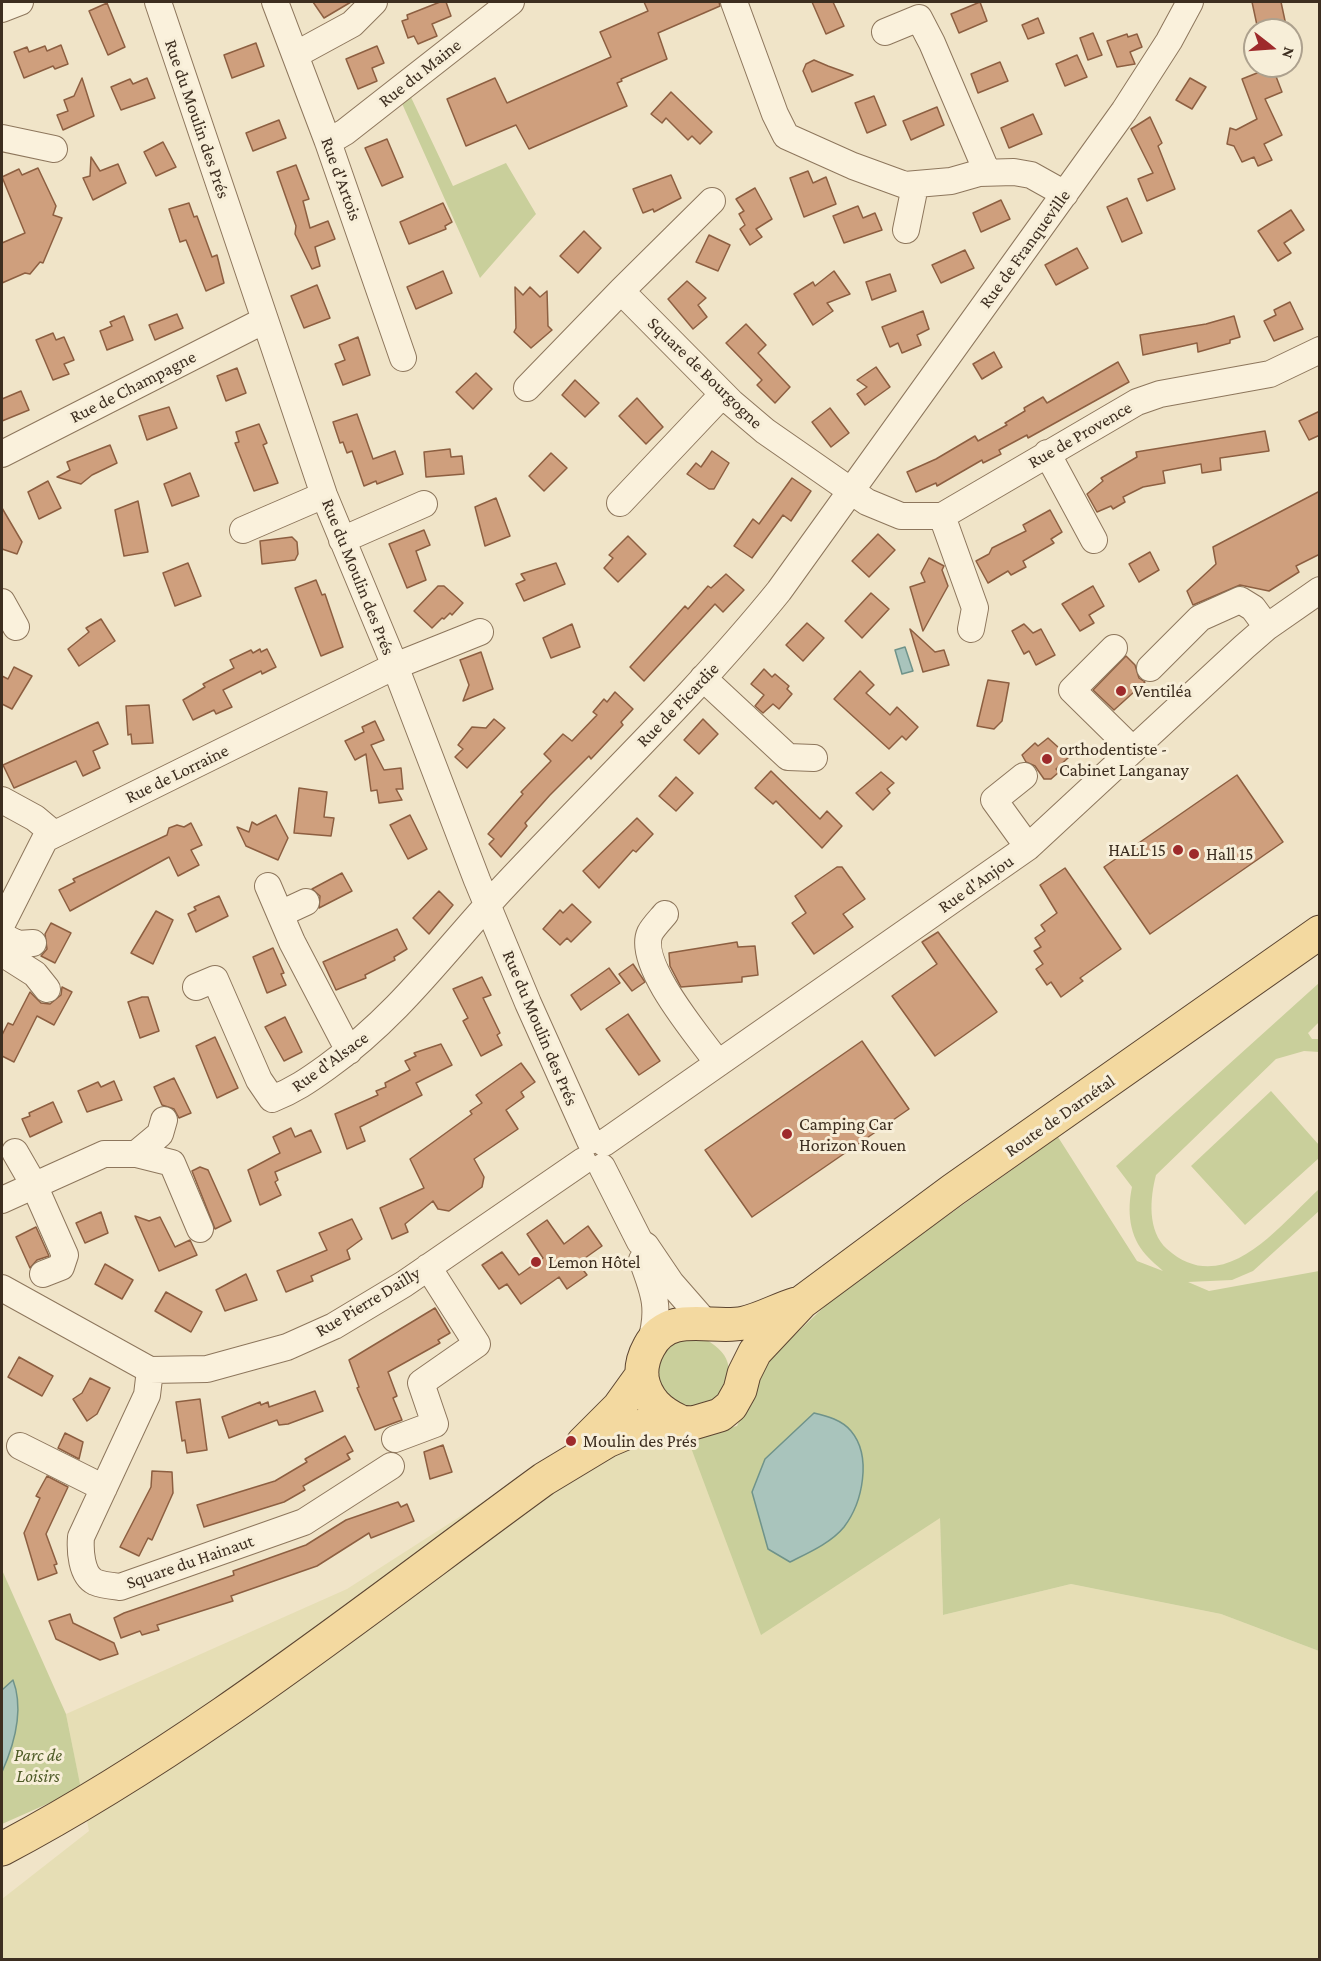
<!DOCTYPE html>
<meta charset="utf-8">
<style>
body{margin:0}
#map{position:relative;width:1321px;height:1961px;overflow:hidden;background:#f0e4c8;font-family:"Crimson Pro",serif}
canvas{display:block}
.frame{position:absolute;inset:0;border:3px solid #3d2e20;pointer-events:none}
.north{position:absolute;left:1243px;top:18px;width:60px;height:60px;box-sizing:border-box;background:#f7eed8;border:2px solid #ada18e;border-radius:50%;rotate:107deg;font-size:16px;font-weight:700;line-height:24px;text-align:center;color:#3d2e20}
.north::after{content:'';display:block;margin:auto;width:21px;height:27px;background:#9e2a2b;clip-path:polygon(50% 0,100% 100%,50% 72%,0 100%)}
</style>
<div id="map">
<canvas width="1321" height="1961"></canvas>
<div class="frame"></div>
<div class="north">N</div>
</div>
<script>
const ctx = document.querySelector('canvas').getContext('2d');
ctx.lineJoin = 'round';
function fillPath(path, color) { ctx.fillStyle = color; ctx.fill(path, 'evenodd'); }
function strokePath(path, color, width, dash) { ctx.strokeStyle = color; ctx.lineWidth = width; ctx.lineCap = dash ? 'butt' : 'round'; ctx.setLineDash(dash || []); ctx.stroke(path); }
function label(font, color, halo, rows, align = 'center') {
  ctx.font = font + ' "Crimson Pro",serif'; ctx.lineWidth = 6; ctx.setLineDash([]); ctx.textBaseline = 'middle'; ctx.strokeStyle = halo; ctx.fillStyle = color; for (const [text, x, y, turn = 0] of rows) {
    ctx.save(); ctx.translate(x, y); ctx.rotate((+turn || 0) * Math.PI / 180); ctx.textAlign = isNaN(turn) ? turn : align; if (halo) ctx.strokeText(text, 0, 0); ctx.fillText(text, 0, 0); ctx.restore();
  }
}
const farmland = new Path2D(`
 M687,1437L940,1517L943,1615L1071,1584L1221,1614L1319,1651V1959L2,1960V1899L89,1831L66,1714L347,1589L539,1466Z`);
const green = new Path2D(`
 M409,93L453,186L506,163L536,214L480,278L400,99Z
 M1319,983V1022L1308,1033L1312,1039H1319V1052L1304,1051L1276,1059L1156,1175C1150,1198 1147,1231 1167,1249C1224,1300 1279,1226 1319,1189V1211L1253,1271L1232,1280L1188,1282L1209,1291L1319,1271V1651L1221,1614L1071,1584L943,1615L940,1518L761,1635L687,1437L737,1426L768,1360L839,1293L1058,1137L1137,1261L1163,1271C1158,1266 1151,1261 1146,1255C1129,1236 1127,1211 1132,1187L1116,1166Z
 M1271,1091L1319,1145V1158L1245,1225L1191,1166Z
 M705,1339C735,1356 732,1373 721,1401L673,1412L651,1369L671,1341Z
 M2,1570L66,1714L81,1789L2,1824Z`);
const water = new Path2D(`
 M905,647L913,671L902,674L895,650Z
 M814,1413C827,1416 842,1420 851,1431C872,1456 863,1502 844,1527C831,1543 808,1553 790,1562L768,1549L752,1492L765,1459Z
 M13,1680C24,1709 14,1745 2,1772V1690Z`);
const building = new Path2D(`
 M313,2H351L324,18Z
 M440,2H446L451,16L432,24L437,36L418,44L414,36L408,38L402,21L408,19L407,15Z
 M644,2H719L720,6L658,33L667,59L621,79L622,81L617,83L627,106L529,149L516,125L466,146L447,99L495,78L507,103L611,57L600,32L648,11Z
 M812,2H833L844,26L826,34Z
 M980,2L987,21L959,33L951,14Z
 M1252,2H1281L1287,30H1258Z
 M107,3L125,47L108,55L89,11Z
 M1038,18L1044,33L1028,39L1022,25Z
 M1093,33L1102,55L1088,60L1080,38Z
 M1127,34L1128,37L1137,34L1142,47L1130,52L1135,64L1117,67L1107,41Z
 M256,43L264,66L232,78L224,55Z
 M61,45L68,64L55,69L53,66L24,78L14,52L27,47L29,52L45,46L47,51Z
 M377,46L384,63L372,68L377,81L358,89L346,59Z
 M1077,55L1087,77L1065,86L1056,64Z
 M814,60L828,66L853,75L812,92L803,71L806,64Z
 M1000,62L1008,81L978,93L971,74Z
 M1265,66H1272L1282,92L1265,99L1282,135L1264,144L1272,160L1258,166L1254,157L1242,162L1234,146L1227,144L1230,128L1236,130L1257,119L1242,79L1262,71Z
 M82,78L94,116L63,130L57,115L68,111L64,100L74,96Z
 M147,78L155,98L121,110L111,87L130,79L133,84Z
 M1190,78L1206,87L1192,109L1176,100Z
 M671,92L712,132L700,144L692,136L688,140L666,118L662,123L651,114Z
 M874,96L886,125L867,133L855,103Z
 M937,107L944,125L911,140L903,121Z
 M1033,114L1042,134L1009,148L1001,128Z
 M1150,117L1162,143L1158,146L1175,189L1147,201L1138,179L1153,173L1131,129Z
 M279,120L286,138L253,151L246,133Z
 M387,139L403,177L382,186L365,148Z
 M163,142L176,167L156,176L144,152Z
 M91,157L100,171L118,164L126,183L93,200L83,178L90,176Z
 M296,165L309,199L303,201L310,228L328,221L335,239L315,247L320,266L312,269L295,234L296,226L277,172Z
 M38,168L56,206L53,215L62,218L43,263L40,262L30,274L25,273L2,283V243L25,233L2,177L19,169L22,175Z
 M808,171L813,183L826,177L836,204L804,217L790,178Z
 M671,175L681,198L654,212L653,209L643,213L633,189Z
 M755,188L772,219L756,229L762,237L750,245L740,229L745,225L739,214L744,211L736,199Z
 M1127,198L1142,233L1122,242L1107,207Z
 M1001,200L1010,219L981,232L973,213Z
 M189,203L194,217L197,216L212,257L217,255L224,283L206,291L186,240L180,242L169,209Z
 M443,203L452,222L445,226L446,229L409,244L400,222Z
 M858,206L863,218L875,213L882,230L844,243L833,216Z
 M1291,210L1304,230L1284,243L1291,253L1278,261L1258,231Z
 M584,231L601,248L578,273L560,256Z
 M709,235L730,245L718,271L696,262Z
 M1077,248L1088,268L1056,285L1045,265Z
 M965,250L974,268L941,283L932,265Z
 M443,271L452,293L416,309L407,287Z
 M834,271L850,294L827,303L833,311L813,325L794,294L813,282L815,286Z
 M890,274L896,291L872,300L866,282Z
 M687,281L706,298L698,305L707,317L693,329L668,299Z
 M317,285L330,318L304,328L291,296Z
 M515,287L523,295L530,287L540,297L547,291L548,326L552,330L531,348L514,332L516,328Z
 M1290,302L1303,329L1274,341L1264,321L1276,315L1274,310Z
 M923,311L929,329L917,335L921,345L902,353L898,343L890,347L882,327Z
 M177,314L183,328L155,340L149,325Z
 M124,316L133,340L107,350L100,331L112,326L110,322Z
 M1234,316L1240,337L1230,340V343L1198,352L1197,343L1143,355L1140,335L1206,324Z
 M746,324L766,345L758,353L790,387L775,403L757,385L762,380L726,343Z
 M53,333L56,340L64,337L74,360L64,364L69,374L53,380L36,340Z
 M358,337L370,375L343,385L335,364L345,360L339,345Z
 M994,352L1002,367L982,379L973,364Z
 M1118,362L1129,382L1028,438L1027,435L999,450L1001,454L983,463L982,460L937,486L936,483L916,492L907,472L936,459L975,436L978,441L1007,425L1005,423L1025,411L1024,408L1043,397L1047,403Z
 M876,367L890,387L865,405L857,394L867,387L857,380Z
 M237,368L246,393L226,401L217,376Z
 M476,373L492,389L473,409L456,392Z
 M575,380L599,403L585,417L562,395Z
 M21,391L29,410L2,421V399Z
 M637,398L663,427L646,444L619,416Z
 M169,407L177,428L147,440L139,416Z
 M830,408L849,433L831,447L812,422Z
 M1320,411V435L1309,440L1299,421Z
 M357,414L373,459L395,451L403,474L377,484L376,481L364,486L352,451L347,453L343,442L340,443L333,422Z
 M259,424L267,443L263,445L278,483L254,491L235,443L239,442L236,432Z
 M1265,431L1269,451L1220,458L1221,470L1202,473L1201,464L1163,471L1165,483L1143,487L1123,497L1125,502L1113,509L1111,506L1097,512L1087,494L1103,481L1101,478L1137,457L1136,452Z
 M110,445L117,463L92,475L81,484L57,477L70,470L67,462Z
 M450,449L451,457L462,456L464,474L426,477L424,452Z
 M712,451L729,463L714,489H709L687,474L696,463L701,467Z
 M551,453L567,468L544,491L529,476Z
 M190,473L199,496L172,506L164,484Z
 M792,478L811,491L791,521L783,515L752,558L734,546L753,519L759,524Z
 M48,481L61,508L39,519L28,492Z
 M1320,491V554L1296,566L1299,572L1269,591L1240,585L1193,605L1187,591L1216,564L1213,547Z
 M496,498L510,536L485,546L475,507Z
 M138,501L148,552L124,556L115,510Z
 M2,508L22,542L17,554L2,549Z
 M1050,510L1062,532L1051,539L1054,543L1023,561L1026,567L1011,575L1008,571L988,583L976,561L989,554L992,548L1026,531L1023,525Z
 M424,530L430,545L416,551L426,580L407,588L389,544Z
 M878,534L895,550L869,577L852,561Z
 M628,536L646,554L618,582L604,568L613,558L609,555Z
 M292,537L297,542L298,554L295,560L262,564L260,541Z
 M1150,552L1159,570L1139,582L1129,564Z
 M929,558L944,566L942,570L948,586L923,631L910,587L925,582L921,573Z
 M188,563L201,596L175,606L163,573Z
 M556,563L565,584L524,601L516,584L525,580L521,574Z
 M726,574L744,590L723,612L715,604L644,681L630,667L685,606L688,609L708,586L711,588Z
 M316,580L322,595L325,594L343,647L321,656L295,588Z
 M438,586H444L463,603L452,615L450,613L444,619L442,618L432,628L414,611Z
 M1093,586L1104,606L1089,615L1094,623L1080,631L1062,604Z
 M871,593L889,609L862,638L845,621Z
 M101,619L115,641L79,666L68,649L89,632L86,628Z
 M807,623L824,638L803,661L786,645Z
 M572,624L580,647L551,658L543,638Z
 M1024,624L1033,633L1041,629L1055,655L1036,665L1029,651L1024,654L1012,631Z
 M910,629L935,652L944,650L949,665L923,672Z
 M260,649L261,652L267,649L276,667L262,674L261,671L223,690L232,707L216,714L214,710L193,720L183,700L205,687L203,684L234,668L230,660L251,650L253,653Z
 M481,652L493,689L463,701L469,685L460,660Z
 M1126,656L1135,665L1139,678L1145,682L1114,710L1093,690Z
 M14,667L32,676L12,709L2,704V676L8,679Z
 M764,669L772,677L775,674L789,686L787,689L792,694L779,709L773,704L763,713L755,706L764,695L751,684Z
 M860,671L874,685L866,693L890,715L897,707L918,727L906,740L902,736L889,749L834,699Z
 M988,680L1009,683L1002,721L994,729L977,726Z
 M615,692L633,709L621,722L623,725L591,759L589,756L550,795L525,823L527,826L501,857L489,844L494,839L488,834L523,794L521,792L551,761L544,754L563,734L572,741L597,715L593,712L604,699L607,702Z
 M149,705L153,743L132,744L131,734L128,735L126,706Z
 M494,719L505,728L467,768L455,757L463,749L458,745L472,727L486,728Z
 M703,719L718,734L699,754L684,740Z
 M375,721L384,740L371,745L384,770L401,768L403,789H396L402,800L379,803L377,790L371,791L366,754L355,760L345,741L364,732L362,727Z
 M98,722L108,744L93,751L100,768L83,776L76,761L14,788L3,765Z
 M1048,738L1069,757L1056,769L1059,772L1051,779H1044L1035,766L1026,762L1022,755L1035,743L1038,746Z
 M771,771L820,819L827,811L842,826L822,848L776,801L773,804L755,788Z
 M881,772L894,783L887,789L890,793L873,810L856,793Z
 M1237,775L1283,842L1150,934L1104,867Z
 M676,777L693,793L676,811L659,796Z
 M299,788L327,792L324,817L334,818L331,836L294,833Z
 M276,815L288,838L278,860L246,846L237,827L249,832L252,822L257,825Z
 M410,815L427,849L408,859L390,825Z
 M637,818L653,834L636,852L633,850L599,888L583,871Z
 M191,823L202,845L191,850L199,865L178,876L169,857L70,911L59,890L75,882L73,879L167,835L169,828L177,825L184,827Z
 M837,867H842L865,899L843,914L853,927L814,954L792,923L806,913L795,896Z
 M1065,868L1121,949L1080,978L1083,981L1061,997L1051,982L1047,985L1036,969L1043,964L1034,951L1041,947L1035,938L1045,931L1041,925L1057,913L1040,885Z
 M342,873L352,891L319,908L320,896L312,889Z
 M439,891L453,905L429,934L413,918Z
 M219,896L228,916L196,932L188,914L196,910L194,907Z
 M572,904L591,922L571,942L567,938L560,945L543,929L560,910L563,913Z
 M156,911L173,920L153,964L131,953Z
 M51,923L71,933L55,963L41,956L47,949L45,934Z
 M397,929L407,949L394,957L395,960L365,975L366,978L336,990L323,962Z
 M938,932L997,1012L935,1056L892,996L937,964L922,942Z
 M737,942L738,947L755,946L758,975L742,977V982L681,987L670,966L669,953Z
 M273,948L284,973L281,974L286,985L267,993L253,957Z
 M633,964L645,982L632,991L619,974Z
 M609,968L620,983L581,1010L571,995Z
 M482,977L491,995L483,998L500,1033L497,1035L502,1045L481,1056L463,1021L468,1018L453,989Z
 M62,987L72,992L54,1025L37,1016L14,1062L2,1056V1035L8,1023L13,1025L30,992L41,1003L50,1004L61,995Z
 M142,997H148L159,1031L140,1038L128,1002Z
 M628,1014L660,1061L639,1075L606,1029Z
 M285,1017L302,1052L284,1061L265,1027Z
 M215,1037L238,1088L217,1098L196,1046Z
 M862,1041L909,1109L752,1217L705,1150Z
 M441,1044L452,1065L416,1083L422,1095L360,1127L365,1141L347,1149L335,1114L378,1095L376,1091L386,1087L385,1083L410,1070L405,1061L416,1056L414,1053Z
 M521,1063L535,1082L521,1092L524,1097L506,1110L518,1129L474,1159L484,1177L482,1187L449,1211L438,1209L433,1201L405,1224L408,1232L392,1239L380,1208L424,1188L410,1159L472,1114L470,1111L482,1103L476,1095Z
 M174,1078L191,1113L179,1118L174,1109L162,1105L154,1087Z
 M114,1081L122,1100L87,1112L78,1091L98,1082L101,1087Z
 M53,1102L62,1122L30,1137L22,1119L30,1116L29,1113Z
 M291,1128L295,1137L311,1130L321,1152L275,1172L278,1180L275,1182L281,1195L260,1205L248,1170L280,1153L273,1137Z
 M200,1167L208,1170L231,1221L215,1229L192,1171Z
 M101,1212L108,1233L85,1243L76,1223Z
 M135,1216L149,1221L160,1217L175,1247L190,1240L197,1255L159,1271Z
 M352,1219L362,1239L347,1250L350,1259L311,1276L313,1281L286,1292L277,1271L327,1250L319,1233Z
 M547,1220L564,1244L588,1226L602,1246L578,1263L587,1275L567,1289L559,1277L521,1304L507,1284L499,1289L482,1265L502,1252L519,1275L543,1258L527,1234Z
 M36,1227L49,1256L37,1260L30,1268L16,1237Z
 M105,1264L133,1280L122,1299L95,1284Z
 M246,1274L257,1300L225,1311L216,1290Z
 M166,1292L202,1312L191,1332L155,1311Z
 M435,1308L450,1333L438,1340L440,1343L388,1372L397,1396L393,1398L402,1420L375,1430L357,1388L359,1387L349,1360Z
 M19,1357L53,1376L42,1396L8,1377Z
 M90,1378L110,1388L97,1414L87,1421L73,1399L82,1393Z
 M315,1391L323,1411L288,1424L279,1425L277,1420L229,1438L222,1417L260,1402L261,1405L268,1402L269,1407Z
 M200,1399L207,1450L187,1453L185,1440L182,1441L176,1402Z
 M65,1433L83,1442L79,1459L58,1448Z
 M345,1436L353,1451L347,1454L350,1459L303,1486L305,1490L284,1502L204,1527L197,1505L275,1481L307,1462L305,1459Z
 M443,1445L452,1472L430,1479L424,1452Z
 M152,1471L172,1472L173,1493L152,1540L148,1538L139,1556L120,1547L151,1487Z
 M47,1476L68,1487L46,1534L57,1564L54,1565L57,1573L38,1580L24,1533L40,1498L36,1496Z
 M398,1502L401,1507L407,1504L414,1521L371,1538L369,1533L317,1566L231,1596L233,1601L157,1625L159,1630L142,1635L140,1631L121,1638L114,1618L124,1613L234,1575L233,1571L306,1545L346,1520Z
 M70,1614L73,1623L114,1643L118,1654L100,1660L56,1639L49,1621Z`);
const minor = new Path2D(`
 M158,2L324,495L395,666L477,880L528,1003L590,1141
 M275,2L328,142L403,358
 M734,2L775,114L786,136L853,166L905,185L951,181L979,173L1014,172L1031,175L1065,194
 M2,9L20,2
 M885,32L919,18L932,43L987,172
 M295,55L352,24L374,2
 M2,138L54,149
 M328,142L345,132L511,2
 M712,201L621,291L732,403L765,431L867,502L901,516H942L1137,402L1160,394L1270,374L1320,350
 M906,230L915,186
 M527,388L621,291
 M1047,453L1094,540
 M2,454L265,320
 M620,503L723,394
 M942,516L975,608L971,629
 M243,530L324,495
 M342,540L424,504
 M2,602L16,627
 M1114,648L1072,690L1133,750
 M1150,668L1200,618L1240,600L1253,608L1267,627
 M703,678L788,757L814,758
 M1024,776L994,800L1028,847
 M2,800L35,818L54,834
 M268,886L292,942L349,1051
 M280,914L306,902
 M665,914C660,920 653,927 650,933C636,964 700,1038 718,1063
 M2,924L45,839L395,666L480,632
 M2,936L18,944L33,943
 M2,953L35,974L47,989
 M196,987L215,979L259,1080L272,1099C293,1091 309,1080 327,1067C398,1016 443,953 501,890C594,790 694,696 779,591L1124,111L1169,41L1190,2
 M604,1143L1028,847L1244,647L1267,627L1320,590
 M15,1152L34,1185L65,1255L61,1267L43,1274
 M136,1154L160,1134L164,1120
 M602,1167L640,1242L646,1246L671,1283L706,1323
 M2,1200L104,1154H136L172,1163L200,1229
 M642,1260C654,1292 661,1309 650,1344
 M2,1288L150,1370L207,1369L287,1347L334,1326L404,1284L583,1161
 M150,1370L147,1395L81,1537C80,1550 81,1575 95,1582C102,1585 112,1586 120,1587L304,1522L391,1466
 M395,1439L435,1424L421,1383L477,1344L428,1267
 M20,1446L104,1488`);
const major = new Path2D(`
 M679,1421C660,1412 646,1400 642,1378C641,1368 644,1356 649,1347C669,1309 712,1330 744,1323C762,1319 779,1309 796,1304
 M583,1443L619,1407L642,1375
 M2,1849C195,1747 367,1608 544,1479L607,1441L647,1424L661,1421L693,1423L720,1415L731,1406L740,1390L744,1374L755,1352L802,1302L953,1190L1320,932`);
const markers = [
 [1121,691,6,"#9e2a2b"],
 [1047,759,6,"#9e2a2b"],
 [1178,850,6,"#9e2a2b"],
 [1194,854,6,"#9e2a2b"],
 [787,1134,6,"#9e2a2b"],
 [536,1262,6,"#9e2a2b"],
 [571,1441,6,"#9e2a2b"]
];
const streetNames = [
 ["Rue du Maine",420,73,-38],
 ["Rue du Moulin des Prés",197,119,71],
 ["Rue d'Artois",341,179,70],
 ["Rue de Franqueville",1025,249,-54],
 ["Square de Bourgogne",705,373,44],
 ["Rue de Champagne",133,387,-27],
 ["Rue de Provence",1080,435,-30],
 ["Rue du Moulin des Prés",358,577,68],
 ["Rue de Picardie",678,705,-46],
 ["Rue de Lorraine",177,774,-26],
 ["Rue d'Anjou",976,884,-35],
 ["Rue du Moulin des Prés",540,1028,67],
 ["Rue d'Alsace",330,1062,-36],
 ["Route de Darnétal",1060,1116,-35],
 ["Rue Pierre Dailly",368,1302,-31],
 ["Square du Hainaut",190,1562,-19]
];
const poiNames = [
 ["Ventiléa",1133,691],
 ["orthodentiste -",1059,749],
 ["Cabinet Langanay",1059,770],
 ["HALL 15",1166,850,"right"],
 ["Hall 15",1206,854],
 ["Camping Car",799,1124],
 ["Horizon Rouen",799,1145],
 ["Lemon Hôtel",548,1262],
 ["Moulin des Prés",583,1441]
];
const parkNames = [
 ["Parc de",38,1755],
 ["Loisirs",38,1776]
];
fillPath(farmland, '#e6deb5');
fillPath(green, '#c9cf9b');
fillPath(water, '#a9c4bc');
strokePath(water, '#6f938a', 1.5);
fillPath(building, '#cf9f7d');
strokePath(building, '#8d5f41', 1.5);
strokePath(minor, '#8d765c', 28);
strokePath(major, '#5b4430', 35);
strokePath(minor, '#faf1dc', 26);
strokePath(major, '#f3d9a0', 33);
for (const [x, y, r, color] of markers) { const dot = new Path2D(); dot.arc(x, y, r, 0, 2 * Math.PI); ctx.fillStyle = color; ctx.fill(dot); strokePath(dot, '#f7eed8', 2); }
label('18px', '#3d2e20', '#f7eed8', streetNames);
label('18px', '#3d2e20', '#f7eed8', poiNames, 'left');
label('italic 18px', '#4d5a26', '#f7eed8', parkNames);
</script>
